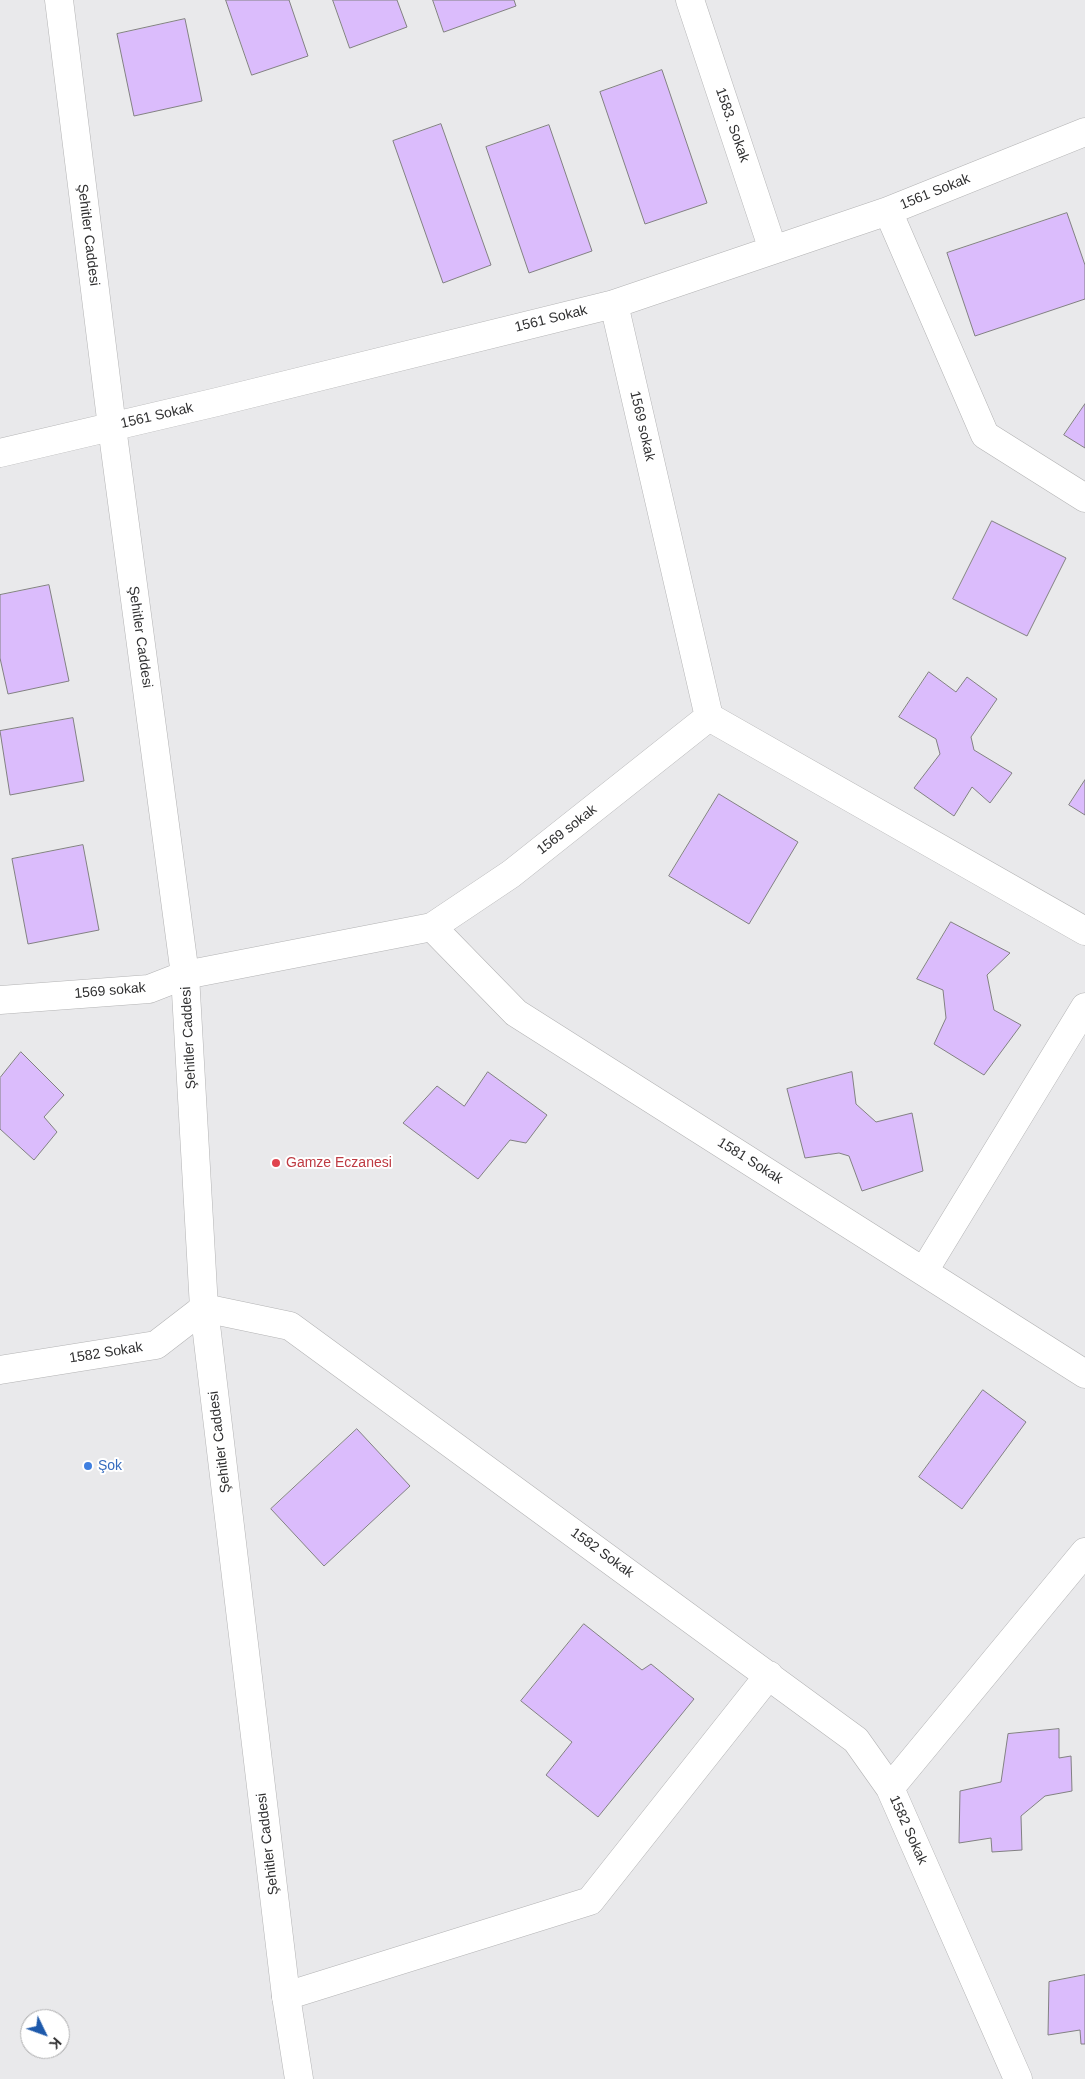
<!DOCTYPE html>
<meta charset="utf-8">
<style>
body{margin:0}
#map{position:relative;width:1085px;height:2079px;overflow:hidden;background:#e9e9eb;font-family:Arial,sans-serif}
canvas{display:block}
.north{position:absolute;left:20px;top:2009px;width:50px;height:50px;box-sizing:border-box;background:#fff;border:1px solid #acacad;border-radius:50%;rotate:132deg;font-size:14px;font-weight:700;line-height:20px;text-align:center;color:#303031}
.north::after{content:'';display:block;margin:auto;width:18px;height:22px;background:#1d59ab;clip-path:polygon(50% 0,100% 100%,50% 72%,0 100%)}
</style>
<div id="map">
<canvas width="1085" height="2079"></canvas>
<div class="north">K</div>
</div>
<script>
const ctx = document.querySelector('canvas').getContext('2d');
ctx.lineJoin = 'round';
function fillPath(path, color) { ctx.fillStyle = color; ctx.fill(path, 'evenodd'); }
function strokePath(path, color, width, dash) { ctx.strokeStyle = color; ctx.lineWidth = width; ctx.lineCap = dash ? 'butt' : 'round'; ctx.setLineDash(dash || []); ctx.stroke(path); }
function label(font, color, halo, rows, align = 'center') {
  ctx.font = font + ' Arial,sans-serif'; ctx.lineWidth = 4; ctx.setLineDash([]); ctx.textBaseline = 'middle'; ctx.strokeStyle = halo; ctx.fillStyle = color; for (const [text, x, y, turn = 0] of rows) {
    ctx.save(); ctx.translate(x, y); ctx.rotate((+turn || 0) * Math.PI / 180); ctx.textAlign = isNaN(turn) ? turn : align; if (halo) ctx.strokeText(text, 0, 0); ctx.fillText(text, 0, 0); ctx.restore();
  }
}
const building = new Path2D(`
 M226,0H289L308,56L252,75Z
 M333,0H397L407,27L350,48Z
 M433,0H514L516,6L444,32Z
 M185,19L202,101L134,116L117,34Z
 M662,70L707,203L645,224L600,92Z
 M441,124L491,265L443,283L393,141Z
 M549,125L592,251L529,273L486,147Z
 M1067,213L1085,265V299L975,336L947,253Z
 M1085,404V448L1064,435Z
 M992,521L1066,558L1027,636L953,599Z
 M49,585L69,681L8,694L0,658V595Z
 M929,672L956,692L967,677L997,699L971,737L974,750L1012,773L990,803L972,787L954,816L914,788L940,754L936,739L899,717Z
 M73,718L84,781L10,795L0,731Z
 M1085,780V815L1069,805Z
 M719,794L798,842L749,924L669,876Z
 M83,845L99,930L28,944L12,859Z
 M951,922L1010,953L987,975L994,1010L1021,1025L984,1075L934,1044L946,1018L943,990L917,979Z
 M21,1052L64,1095L44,1117L57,1132L34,1160L0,1129V1078Z
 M488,1072L547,1115L526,1143L510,1140L478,1179L403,1123L437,1086L464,1106Z
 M852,1072L856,1104L876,1122L912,1113L923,1171L862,1191L849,1156L839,1153L805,1158L787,1089Z
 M983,1390L1026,1422L962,1509L919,1477Z
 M357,1429L410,1486L324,1566L271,1509Z
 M584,1624L642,1670L651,1664L694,1699L598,1817L546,1775L572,1742L521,1701Z
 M1059,1729V1758L1071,1756L1072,1791L1045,1796L1021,1816L1022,1850L992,1852L991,1838L959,1843L960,1791L1001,1782L1008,1734Z
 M1085,1975V2044H1081L1080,2030L1048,2035L1049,1982Z`);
const minor = new Path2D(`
 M690,0L773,250
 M888,211L985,435L1085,498
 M0,453L217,402L614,304L888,211L1085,132
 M709,717L1085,931
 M432,927L516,1013L1085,1374
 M0,1000L149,989L185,975L432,927L511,874L709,717L614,304
 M924,1271L1085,1007
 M0,1370L156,1345L204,1308L290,1326L856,1740L890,1788L1018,2079
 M890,1788L1085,1552
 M286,1996L590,1901L769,1675`);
const tertiary = new Path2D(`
 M59,0L112,427L185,975L204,1308L286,1996L299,2079`);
const markers = [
 [276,1163,5,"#e0444e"],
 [88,1466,5,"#3f7fe0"]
];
const streetNames = [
 ["1583. Sokak",732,125,71],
 ["1561 Sokak",935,192,-22],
 ["Şehitler Caddesi",88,235,83],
 ["1561 Sokak",551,319,-14],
 ["1561 Sokak",157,416,-13],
 ["1569 sokak",642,426,77],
 ["Şehitler Caddesi",140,637,82],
 ["1569 sokak",567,830,-38],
 ["1569 sokak",110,991,-5],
 ["Şehitler Caddesi",189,1038,-93],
 ["1581 Sokak",750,1161,32],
 ["1582 Sokak",106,1353,-9],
 ["Şehitler Caddesi",220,1442,-97],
 ["1582 Sokak",602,1553,36],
 ["1582 Sokak",908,1830,66],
 ["Şehitler Caddesi",268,1844,-97]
];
const healthNames = [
 ["Gamze Eczanesi",286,1163]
];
const shopNames = [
 ["Şok",98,1466]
];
fillPath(building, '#dbbcfc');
strokePath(building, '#828182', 1);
strokePath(minor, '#b3b3b4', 29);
strokePath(tertiary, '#b3b3b4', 29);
strokePath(minor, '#fff', 28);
strokePath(tertiary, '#fff', 28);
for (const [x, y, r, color] of markers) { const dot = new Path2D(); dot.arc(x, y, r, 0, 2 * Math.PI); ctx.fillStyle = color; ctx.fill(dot); strokePath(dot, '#fff', 2); }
label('14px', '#303031', '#fff', streetNames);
label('14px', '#be3a42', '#fff', healthNames, 'left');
label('14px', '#366cbe', '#fff', shopNames, 'left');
</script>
